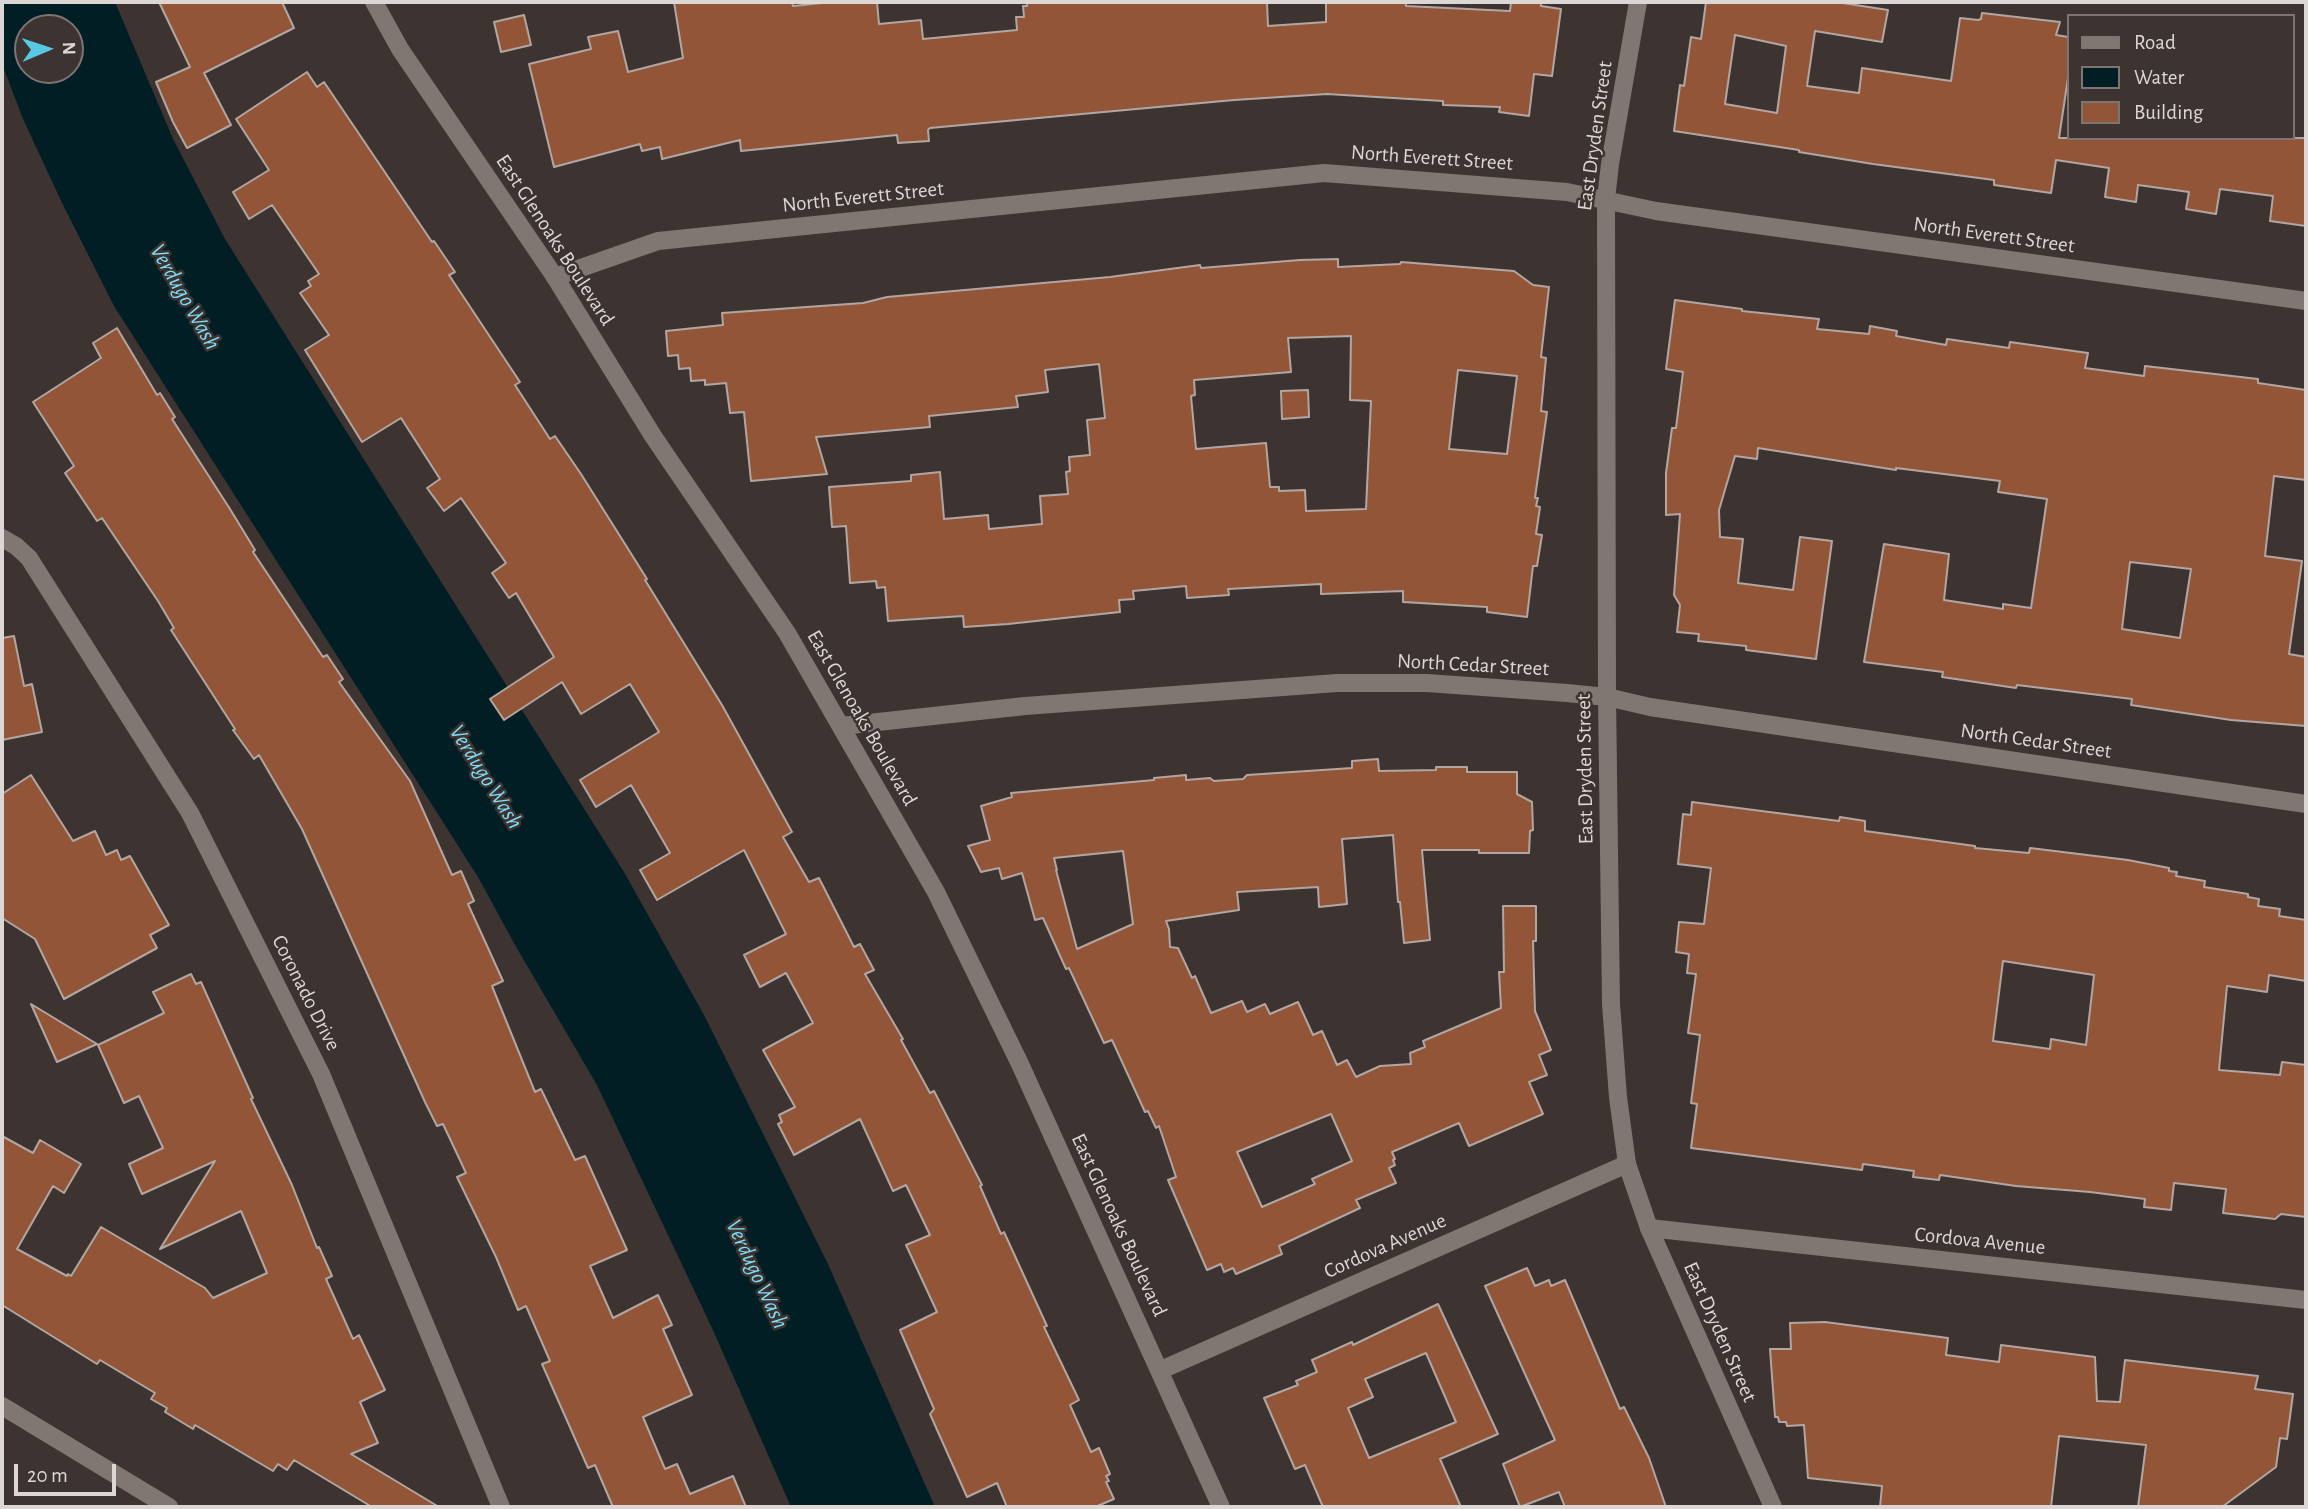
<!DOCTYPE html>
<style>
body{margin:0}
#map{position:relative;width:2308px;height:1509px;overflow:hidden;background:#3d3431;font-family:"Alegreya Sans",sans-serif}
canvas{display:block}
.frame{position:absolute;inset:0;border:4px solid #dcd7d4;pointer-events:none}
.legend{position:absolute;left:2067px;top:14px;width:228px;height:126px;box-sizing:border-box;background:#3d3431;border:2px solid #7d7572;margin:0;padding:9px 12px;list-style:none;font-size:21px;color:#dcd7d4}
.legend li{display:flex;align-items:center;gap:14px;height:35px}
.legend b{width:35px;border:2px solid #7d7572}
.north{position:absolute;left:14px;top:14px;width:70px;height:70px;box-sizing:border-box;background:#3d3431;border:2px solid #7d7572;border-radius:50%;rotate:88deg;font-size:19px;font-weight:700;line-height:28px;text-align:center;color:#dcd7d4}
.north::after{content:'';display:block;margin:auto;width:24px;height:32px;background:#59c8e5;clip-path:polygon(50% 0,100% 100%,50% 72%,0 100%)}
.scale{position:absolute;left:14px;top:1464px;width:102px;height:32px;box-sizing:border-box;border:4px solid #dcd7d4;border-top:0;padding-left:9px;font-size:21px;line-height:24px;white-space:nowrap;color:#dcd7d4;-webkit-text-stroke:5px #3d3431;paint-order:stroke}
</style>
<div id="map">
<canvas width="2308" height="1509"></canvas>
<div class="frame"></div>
<ul class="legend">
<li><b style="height:9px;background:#807672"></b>Road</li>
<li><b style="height:19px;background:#011e25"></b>Water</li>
<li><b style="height:19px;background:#925538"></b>Building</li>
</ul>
<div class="north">N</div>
<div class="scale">20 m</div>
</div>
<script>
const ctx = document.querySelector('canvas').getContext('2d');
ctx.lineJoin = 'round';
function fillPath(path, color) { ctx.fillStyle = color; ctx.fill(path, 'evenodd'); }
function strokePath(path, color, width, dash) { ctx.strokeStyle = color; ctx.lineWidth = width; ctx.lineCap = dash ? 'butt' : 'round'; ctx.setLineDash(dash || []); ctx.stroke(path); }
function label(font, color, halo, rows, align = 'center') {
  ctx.font = font + ' "Alegreya Sans",sans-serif'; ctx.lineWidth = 5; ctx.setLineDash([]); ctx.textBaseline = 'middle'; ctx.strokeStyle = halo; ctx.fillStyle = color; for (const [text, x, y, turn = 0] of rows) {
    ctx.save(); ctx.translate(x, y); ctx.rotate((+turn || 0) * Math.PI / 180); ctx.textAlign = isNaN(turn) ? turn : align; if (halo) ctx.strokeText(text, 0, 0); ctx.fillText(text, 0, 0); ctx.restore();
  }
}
const water = new Path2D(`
 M2,2H115L173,139L225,239L624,872L704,1015L828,1264L935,1507H791L712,1328L597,1085L515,945L478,877L114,306L62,203L23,119L2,64ZM28,28H70V70H28Z`);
const building = new Path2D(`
 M159,2H282L294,28L204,73L231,125L187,148L173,122L156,82L190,67Z
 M674,2H792L793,6L832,2H877L879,24L921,20L923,39L1017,30L1016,17H1024L1023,6H1027V2H1267L1268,26L1326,22V2H1406V6L1510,11L1511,2H1541V6L1561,9L1552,76L1534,74L1529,116L1499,112L1500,107L1443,105V101L1327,94L1234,100L930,128L928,130L929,141L898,143L897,135L741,151L740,140L662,159L660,147L642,151L640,144L554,167L529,64L591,49L588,37L618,31L628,72L683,58Z
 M1706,2H1836L1888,10L1882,42L1815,31L1807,86L1859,93L1862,68L1951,81L1960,18L1978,20L1981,19L1982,13L2060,22L2056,35L2068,37V78L2059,138H2306V226L2270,221L2273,196L2220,189L2216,214L2186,209L2189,192L2138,185L2136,202L2105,197L2109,168L2056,160L2051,193L1994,185V180L1873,164L1799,152V150L1674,131L1680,85L1684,86L1691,37L1701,39ZM1735,35L1786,46L1777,113L1725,104Z
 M524,15L531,45L501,52L494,22Z
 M307,72L317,87L324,82L432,242L434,241L455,272L449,275L520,382L515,385L550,439L555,436L581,474L647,579L645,580L722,705L792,832L783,837L809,882L819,878L854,947L860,944L874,970L865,974L903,1039L901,1040L930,1093L934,1091L982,1185L980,1186L1001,1234L1004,1232L1047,1326L1044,1327L1079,1400L1070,1405L1091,1452L1099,1448L1110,1474L1106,1476L1109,1481L1106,1482L1114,1499L1095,1507H1007L997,1483L967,1497L930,1414L934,1409L900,1330L937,1312L906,1245L930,1235L906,1185L893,1191L860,1119L794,1155L778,1124L782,1122L779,1115L795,1107L763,1050L813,1023L786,973L760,987L744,955L786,934L744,850L657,900L640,870L670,853L631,785L596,807L580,780L659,732L630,684L581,714L562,682L504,720L490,699L554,657L516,593L509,598L492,573L506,563L461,498L444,511L427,488L440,479L401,418L362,442L305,350L329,335L300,293L311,286L308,281L319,274L272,205L249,219L233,192L269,170L236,119Z
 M1338,259V267L1400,264L1401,262L1514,271L1533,285L1549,287L1541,357L1546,358L1541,411L1547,412L1535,498H1538L1536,506L1540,507L1536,534L1542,535L1537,566H1533L1527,617L1487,612V607L1403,602V591L1321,594V584L1228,589L1229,595L1187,598L1186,586L1133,591L1134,599L1119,600L1120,612L1008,624L964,627L963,616L888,621L885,587L877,588L876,581L850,583L846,526L832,527L829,487L911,481V475L940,472L944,519L988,515L989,529L1042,524L1040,496L1068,494L1066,472L1070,471L1069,457L1090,455L1087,420L1105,418L1099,364L1045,370L1048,392L1016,396L1018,407L929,416L930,427L816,437L827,474L751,481L744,412L730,413L726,383L705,385V380L691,381L690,368L679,369L678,355L668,356L666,331L723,325L722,313L863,303L887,297L1110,277L1200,265L1201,268L1300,260ZM1351,336L1350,400L1371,401L1366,509L1306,511L1305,490L1279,491V487H1270L1266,443L1196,449L1191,396L1195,395L1194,380L1291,372L1288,338ZM1458,370L1517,376L1507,454L1449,449Z
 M1675,300L1742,309V311L1819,319L1817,329L1869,334L1870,326L1897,331L1896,336L1946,345L1947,339L2009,348L2010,342L2088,353L2085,368L2144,376L2145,366L2258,379V383L2306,390V480L2274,476L2265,556L2302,561L2289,654L2306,657V726L2231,720L2131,705L2132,699L2017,685L2016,688L1942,677L1943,672L1864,662L1884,544L1949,554L1944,600L2003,609V604L2031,608L2047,499L1998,492L2000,481L1896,468V470L1758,448L1757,459L1735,456L1719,510L1720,537L1743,539L1738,583L1793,590L1800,537L1832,541L1816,659L1746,650V646L1698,641L1699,634L1677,632L1680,605L1674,595L1680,514L1666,515V473L1672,428H1676L1683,372L1666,369ZM2130,562L2191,569L2180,638L2122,629Z
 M117,328L157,395L160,393L175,417L172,419L230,509L255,550L253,552L323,657L327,655L343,679L339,682L410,781L452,875L461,871L474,901L468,904L503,981L492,986L535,1092L541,1089L575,1160L585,1156L627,1250L590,1266L613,1318L658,1295L672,1325L663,1329L692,1395L643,1417L665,1469L677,1464L690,1494L733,1476L746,1507H613L595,1465L588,1468L542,1364L550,1361L526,1306L518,1310L496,1257L457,1177L466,1173L443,1124L437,1126L425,1102L302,829L259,755L254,759L233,730L235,729L171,630L174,628L158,601L102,518L97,521L65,473L74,466L33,402L101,358L93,343Z
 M1308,390L1309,417L1282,419L1281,391Z
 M14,636L24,686L32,684L42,732L2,740V638Z
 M1378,759L1379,771L1436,770V767H1467V772H1517V794L1532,802L1533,830L1530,831L1529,853H1479V850H1422L1430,940L1404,943L1400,902H1398L1393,835L1342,839L1347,904L1319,907L1318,887L1237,892L1239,910L1166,921L1169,929L1170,947L1178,948L1192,978L1195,976L1211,1013L1242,1001L1247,1012L1265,1004L1270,1014L1298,1002L1313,1035L1322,1031L1337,1065L1347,1060L1356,1077L1380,1066L1411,1064L1410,1053L1425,1047L1423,1041L1501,1008L1499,972H1504L1503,906H1536V941H1533L1535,1011L1551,1050L1539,1055L1547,1075L1529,1082L1543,1114L1469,1146L1459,1123L1392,1152L1395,1159L1393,1160L1395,1165L1389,1168L1396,1183L1356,1200L1360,1208L1279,1246L1282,1254L1236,1274L1233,1268L1224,1272L1221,1264L1207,1270L1168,1180L1176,1177L1159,1126L1156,1128L1148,1111L1145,1112L1112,1040L1104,1043L1069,968L1066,969L1043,918L1035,920L1022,873L1002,879L999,868L981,872L968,846L990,840L981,806L1012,797L1011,793L1154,780V778L1186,775V780L1210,778L1214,781L1243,779L1247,775L1352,768V761ZM1123,851L1133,924L1077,949L1056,870H1057L1054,858ZM1331,1114L1352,1161L1312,1179L1315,1184L1262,1207L1237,1152Z
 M31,775L73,841L95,831L106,855L117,850L121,860L130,856L169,925L150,935L157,948L64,999L35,939L2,918V794Z
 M1692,802L1839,821L1840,817L1865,821V831L1975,846V848L2029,853L2030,848L2128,860L2169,868V871L2177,872L2176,876L2205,881L2204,887L2248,894V897L2259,899L2258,906L2280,909L2279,916L2306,920V981L2269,975L2267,992L2227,986L2219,1070L2280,1075L2282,1062L2306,1065V1217L2281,1214L2275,1219L2223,1213L2226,1189L2174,1183L2171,1210L2144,1207L2145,1199L2090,1192L2016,1186L1940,1175L1939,1180L1913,1177L1914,1171L1863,1164L1862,1170L1691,1148L1697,1104L1691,1103L1700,1035L1688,1033L1696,974L1687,973L1689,954L1676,952L1679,922L1704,924L1711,868L1678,864L1683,814L1691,815ZM2003,961L2094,975L2086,1045L2051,1039L2050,1049L1993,1041Z
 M191,974L196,984L201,982L253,1098L251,1099L292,1185L317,1248L319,1247L332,1276L326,1279L353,1339L359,1335L385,1390L360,1402L378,1443L351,1454L439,1507H372L294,1460L287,1470L278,1464L273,1471L195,1425L193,1429L165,1412L167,1408L151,1399L155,1393L100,1360L97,1364L2,1305V1136L33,1153L40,1140L81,1164L64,1193L53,1186L17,1249L67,1276L68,1274L71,1276L101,1227L205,1288L213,1298L267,1273L241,1211L160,1249L215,1161L142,1194L129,1164L163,1148L139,1096L124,1103L98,1045L164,1013L153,992Z
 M31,1004L97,1044L57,1062Z
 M1527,1268L1535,1286L1549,1280L1551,1286L1565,1280L1620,1409L1624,1407L1649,1458L1666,1507H1565L1559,1492L1520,1507L1503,1464L1555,1440L1485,1286Z
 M1438,1304L1498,1434L1440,1459L1461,1507H1323L1305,1465L1295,1469L1264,1398L1298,1385L1296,1381L1317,1372L1312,1360L1352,1342L1353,1345ZM1426,1353L1456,1422L1369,1458L1348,1408L1373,1397L1365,1379Z
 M1825,1322L1948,1338L1946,1355L1999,1362L2001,1345L2095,1357L2097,1401L2120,1402L2125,1360L2258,1376L2255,1389L2293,1394L2287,1439L2280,1438L2276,1467L2222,1507H2138L2146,1445L2059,1436L2051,1507H1880L1882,1486L1808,1478L1804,1425L1787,1426L1786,1422H1779L1778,1417H1775L1770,1349H1791L1790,1323Z`);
const minor = new Path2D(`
 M555,277L658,241L1324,173L1567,192L1656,211L2306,301
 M2,538L16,546L29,558L190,813L321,1074L501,1507
 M841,726L1025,706L1337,683H1427L1567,693L1607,697L1650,707L2306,804
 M1649,1228L2306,1300
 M1161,1370L1627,1164
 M2,1406L169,1507`);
const tertiary = new Path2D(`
 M374,2L400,49L555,277L653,436L787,633L936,892L1020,1064L1221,1507
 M1638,2L1610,164L1606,199L1607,697L1611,1004L1618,1097L1627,1164L1649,1228L1773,1507`);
const streetNames = [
 ["East Dryden Street",1595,136,-82],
 ["North Everett Street",1432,158,4],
 ["North Everett Street",863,197,-6],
 ["North Everett Street",1994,235,8],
 ["East Glenoaks Boulevard",555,240,57],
 ["North Cedar Street",1473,665,3],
 ["East Glenoaks Boulevard",862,718,60],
 ["North Cedar Street",2036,741,8],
 ["East Dryden Street",1585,769,-91],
 ["Coronado Drive",306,993,63],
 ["East Glenoaks Boulevard",1119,1225,65],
 ["Cordova Avenue",1980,1241,6],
 ["Cordova Avenue",1385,1246,-24],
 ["East Dryden Street",1720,1332,66]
];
const waterNames = [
 ["Verdugo Wash",185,297,60],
 ["Verdugo Wash",486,777,58],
 ["Verdugo Wash",757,1274,65]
];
fillPath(water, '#011e25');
fillPath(building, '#925538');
strokePath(building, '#b1a6a2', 2);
strokePath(minor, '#807672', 18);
strokePath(tertiary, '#807672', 18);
label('21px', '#dcd7d4', '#3d3431', streetNames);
label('italic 23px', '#7dddf8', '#3d3431', waterNames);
</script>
